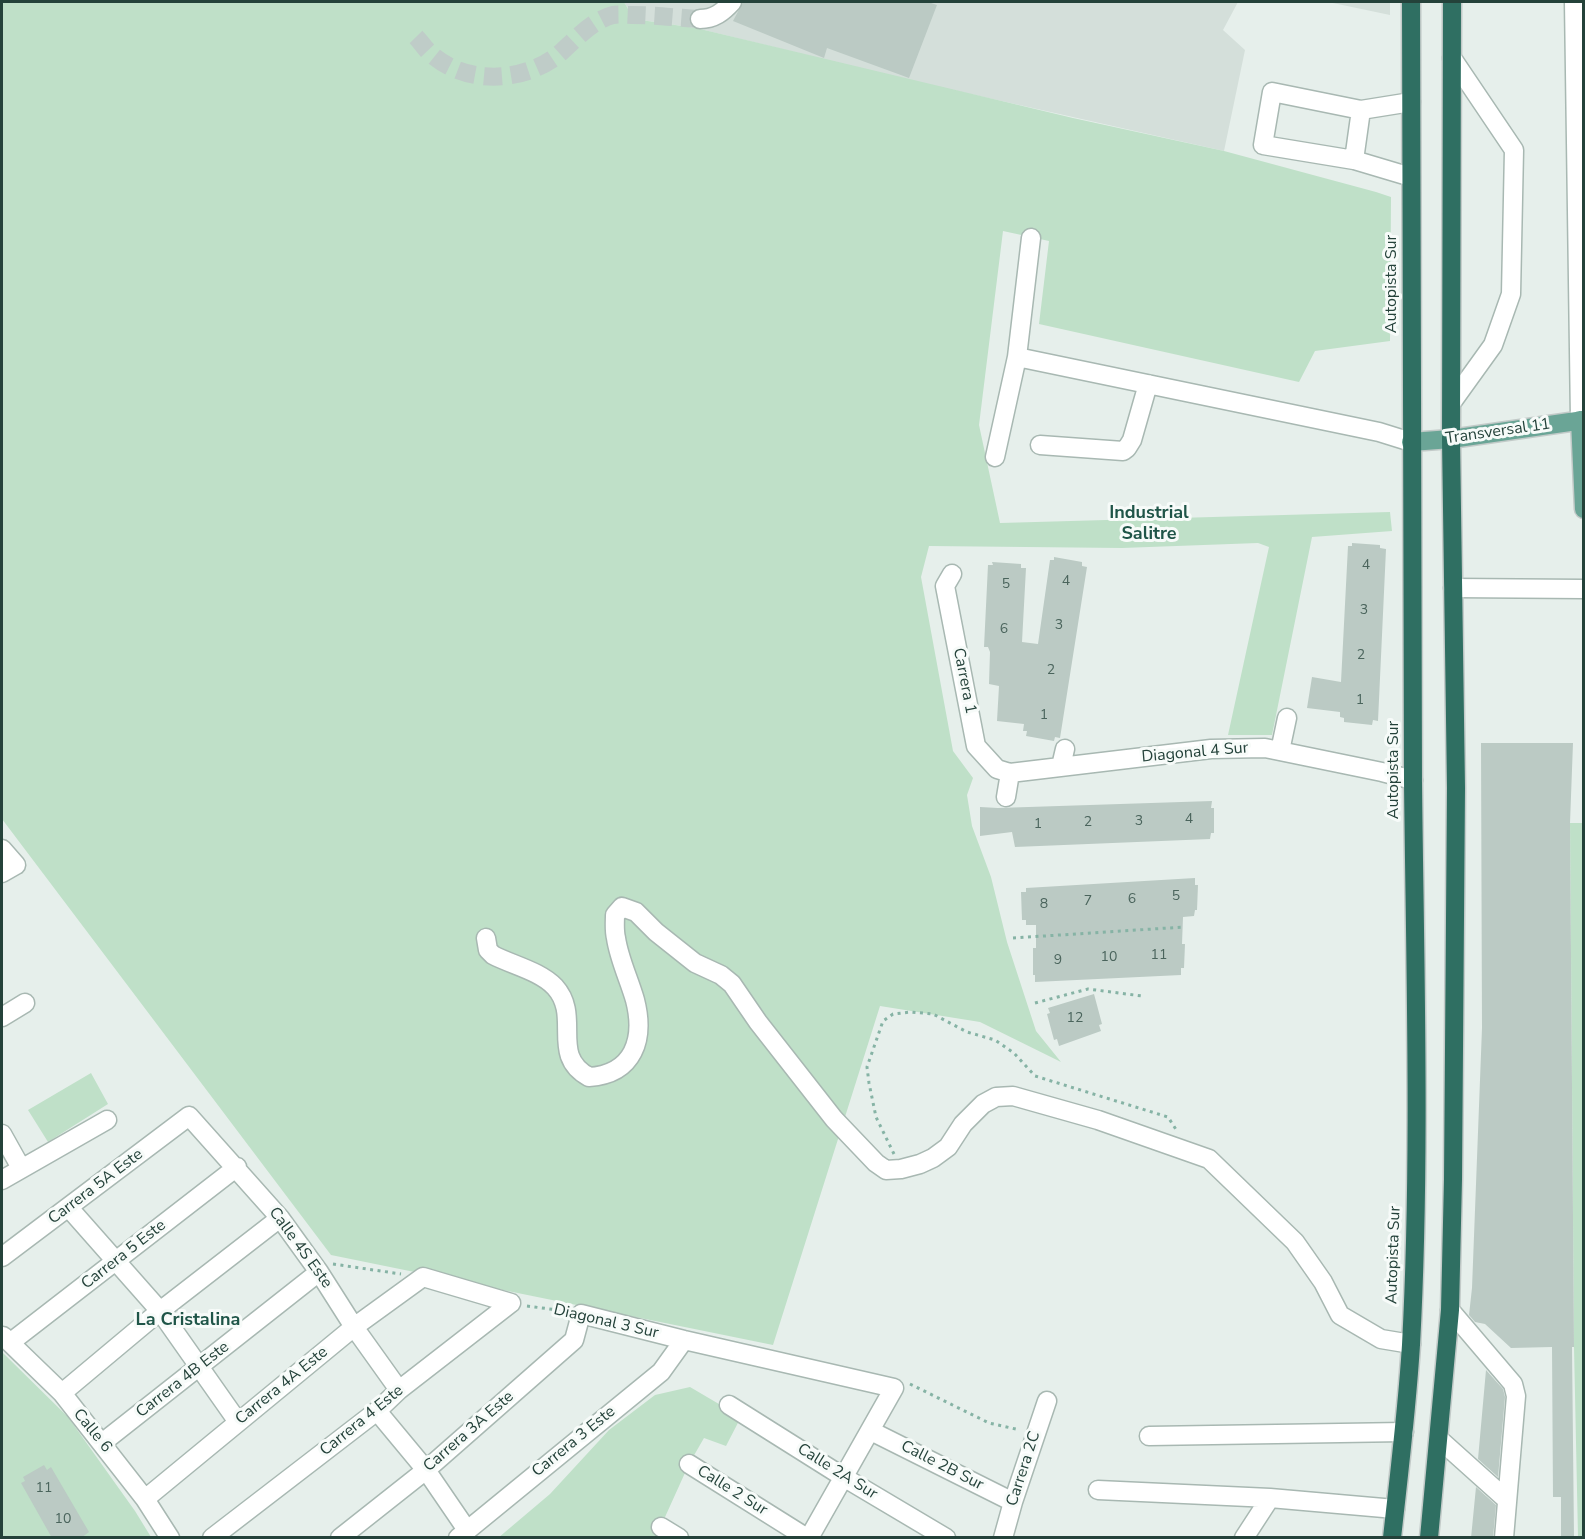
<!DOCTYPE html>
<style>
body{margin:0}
#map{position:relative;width:1585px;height:1539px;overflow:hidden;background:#e6efeb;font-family:"Nunito Sans",sans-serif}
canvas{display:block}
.frame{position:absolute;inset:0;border:3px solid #24423a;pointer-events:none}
</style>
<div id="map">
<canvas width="1585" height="1539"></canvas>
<div class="frame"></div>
</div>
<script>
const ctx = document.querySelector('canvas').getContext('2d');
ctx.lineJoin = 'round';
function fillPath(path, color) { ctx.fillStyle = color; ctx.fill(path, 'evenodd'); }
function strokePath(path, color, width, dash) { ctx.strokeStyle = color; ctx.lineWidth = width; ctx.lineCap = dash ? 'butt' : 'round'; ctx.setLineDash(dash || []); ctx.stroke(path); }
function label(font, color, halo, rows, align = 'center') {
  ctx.font = font + ' "Nunito Sans",sans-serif'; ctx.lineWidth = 6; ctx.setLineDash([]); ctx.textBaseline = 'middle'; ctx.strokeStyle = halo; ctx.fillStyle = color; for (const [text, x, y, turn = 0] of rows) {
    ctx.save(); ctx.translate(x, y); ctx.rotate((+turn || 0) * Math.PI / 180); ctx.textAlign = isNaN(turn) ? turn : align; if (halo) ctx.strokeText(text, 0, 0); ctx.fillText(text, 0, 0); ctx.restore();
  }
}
const built = new Path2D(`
 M624,2H1238L1223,30L1245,50L1224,151L908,80L696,28L634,19Z
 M1328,2H1390V15Z`);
const green = new Path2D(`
 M2,2H624L634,19L696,28L1073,118L1224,151L1376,192L1391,197L1390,341L1315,351L1299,382L1039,324L1049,241L1003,231L979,425L1000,523L1390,512L1392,531L1312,537L1272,735H1228L1269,547L1258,543L1122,548L929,546L921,577L953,751L973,778L967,795L972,826L991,877L1007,942L1036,1031L1061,1062L980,1022L880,1006L773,1345L331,1255L2,819Z
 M1570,823H1584L1583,1538L1578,1537L1574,1347Z
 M91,1073L108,1104L48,1142L28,1110Z
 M2,1352L68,1417L135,1511L151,1537H2Z
 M690,1387L741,1417L726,1446L704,1438L689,1464L656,1537L498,1538L550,1494L609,1430L655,1395Z`);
const building = new Path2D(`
 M743,2H928L937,5L909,78L827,48L824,58L733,21Z
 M1352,543L1380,545V548L1386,549L1378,721L1373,720L1372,725L1344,722V718L1340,717V712L1307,708L1312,677L1341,682L1348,546H1352Z
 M1054,557L1082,562V566L1087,567L1060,738L1055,737L1054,741L1026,736L1027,731H1023L1024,724L997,721L999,686L989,684L990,652L988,647H984L988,565H993L992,562L1021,564V568H1026L1022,642L1038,644L1050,560H1054Z
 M1481,743H1573L1570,823L1574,1347H1572L1574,1538H1561V1497H1553L1552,1347L1511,1348L1485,1324L1475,1322L1469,1315L1472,1288L1482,1028Z
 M1212,801L1211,808H1214V833H1211L1210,839L1015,847L1012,832L980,836V807L998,808Z
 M1195,878V885H1198L1197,910H1195L1194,916L1183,917L1182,944H1185L1184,968H1181V975L1035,982V975H1033V948H1036V925H1026V920H1022L1021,892H1026V888Z
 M1094,994L1102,1024L1099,1025L1101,1031L1059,1046L1057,1039L1054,1040L1047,1014L1050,1013L1048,1008Z
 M1486,1370L1503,1389L1505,1397L1498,1477L1478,1459Z
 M44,1465L47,1470L51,1467L89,1532L81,1538H52L21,1483L25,1481L23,1477Z
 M1476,1487L1496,1505L1493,1538H1471Z`);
const minorTunnel = new Path2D(`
 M416,37C421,42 425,49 431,54C466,85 522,83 558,55C574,41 592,20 613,15C619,14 626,15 632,15C655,15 677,18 700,19`);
const path = new Path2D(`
 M1013,938L1184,927
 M1035,1003L1088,989L1142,996
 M894,1154L876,1117L869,1083L867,1067L883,1021L893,1014L911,1012L933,1014L967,1032L995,1040L1014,1053L1035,1076L1168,1117L1177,1131
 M333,1264L401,1274
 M527,1306L565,1311
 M910,1384L989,1423L1020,1430`);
const minor = new Path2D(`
 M1574,2L1580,420
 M700,19C714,19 723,12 732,2
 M1411,102L1361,110L1272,92L1263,145L1354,160L1411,177
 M1354,160L1361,110
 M1017,357L1379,432L1411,442
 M1452,402L1493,345L1511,294L1514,150L1452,58
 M1040,445L1123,451L1127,448L1132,440L1148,384
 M995,457L1017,357L1031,238
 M952,574L945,586L976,746L997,769L1010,773L1211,749L1265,748L1382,772L1413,780
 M1453,588L1584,589
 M1280,751L1287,718
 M1061,766L1065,749
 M1006,797L1010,773
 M2,849L16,865L2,873
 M486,938L488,950L493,955C512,965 540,971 555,987C582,1017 549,1055 589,1077C634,1074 645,1039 635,1000C629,979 619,959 616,938C614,930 615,922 615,915L622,907L636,912L656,932L695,963L721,975L732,984L758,1022L834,1119L876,1163L886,1170L901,1169L920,1164L933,1158L948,1147L963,1124L983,1104L996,1097L1013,1096L1098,1120L1209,1159L1295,1242L1323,1282L1340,1315L1381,1339L1411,1344
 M2,1017L25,1003
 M2,1134L21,1168
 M2,1180L107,1120
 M69,1208L160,1311L238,1422
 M2,1257L189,1116L280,1218L319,1272L354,1327L399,1390
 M1450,1310L1513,1384L1516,1396L1504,1538
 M3,1336L62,1393L145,1499L170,1538
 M11,1342L237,1167
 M62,1393L160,1311L280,1218
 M729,1405L845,1478L946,1538
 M377,1411L426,1470L467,1530
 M871,1431L1013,1502
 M1149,1436L1404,1432
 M1439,1439L1507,1500
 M102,1443L319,1272
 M689,1464L807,1538
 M1098,1490L1270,1498
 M145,1499L354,1327L423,1277L511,1303
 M661,1527L679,1538
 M212,1538L377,1411L399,1390L511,1303
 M340,1538L426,1470L574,1340L581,1314L684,1340L894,1388L809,1538
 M458,1538L661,1372L684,1340
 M1003,1538L1013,1502L1047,1401
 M1244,1538L1270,1498L1395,1509`);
const major = new Path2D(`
 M1580,420L1584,509
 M1411,442L1451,439L1584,420`);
const highway = new Path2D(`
 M1392,1538C1399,1474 1407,1410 1411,1345C1421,1158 1415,969 1413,782C1411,522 1411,262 1411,2
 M1429,1538L1450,1310L1453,1179L1456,788L1451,439L1452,2`);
const numberNames = [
 ["4",1366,566],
 ["4",1066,582],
 ["5",1006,585],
 ["3",1364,611],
 ["3",1059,626],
 ["6",1004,630],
 ["2",1361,656],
 ["2",1051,671],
 ["1",1360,701],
 ["1",1044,716],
 ["4",1189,820],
 ["3",1139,822],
 ["2",1088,823],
 ["1",1038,825],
 ["5",1176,897],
 ["6",1132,900],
 ["7",1088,902],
 ["8",1044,905],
 ["11",1159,956],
 ["10",1109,958],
 ["9",1058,961],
 ["12",1075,1019],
 ["11",44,1489],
 ["10",63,1520]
];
const streetNames = [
 ["Autopista Sur",1392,284,-90],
 ["Transversal 11",1498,432,-8],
 ["Carrera 1",964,681,79],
 ["Diagonal 4 Sur",1195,753,-5],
 ["Autopista Sur",1394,770,-90],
 ["Carrera 5A Este",96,1187,-37],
 ["Calle 4S Este",300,1248,54],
 ["Carrera 5 Este",124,1255,-38],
 ["Autopista Sur",1394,1255,-88],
 ["Diagonal 3 Sur",606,1322,13],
 ["Carrera 4B Este",183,1380,-38],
 ["Carrera 4A Este",282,1386,-39],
 ["Carrera 4 Este",362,1421,-39],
 ["Calle 6",92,1431,51],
 ["Carrera 3A Este",469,1432,-41],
 ["Carrera 3 Este",574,1442,-39],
 ["Calle 2B Sur",942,1466,27],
 ["Carrera 2C",1024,1469,-72],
 ["Calle 2A Sur",837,1472,32],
 ["Calle 2 Sur",732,1491,32]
];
const neighbourhoodNames = [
 ["Industrial",1149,514],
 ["Salitre",1149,535],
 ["La Cristalina",188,1321]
];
fillPath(built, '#d4dfda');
fillPath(green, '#bfe0c8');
fillPath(building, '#bbcac4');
strokePath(minorTunnel, '#bfccc8', 18, [18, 9]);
strokePath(minor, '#a8b8b2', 21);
strokePath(major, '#c2cac8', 21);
strokePath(highway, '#c2cac8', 21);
strokePath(path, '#86b3a5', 3, [3, 4.5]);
strokePath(minor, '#fff', 18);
strokePath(major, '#6aa596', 18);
strokePath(highway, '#2f6f62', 18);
label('14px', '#4a645c', null, numberNames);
label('16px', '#24423a', '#f7fbf9', streetNames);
label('bold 18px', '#1f5548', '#f7fbf9', neighbourhoodNames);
</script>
